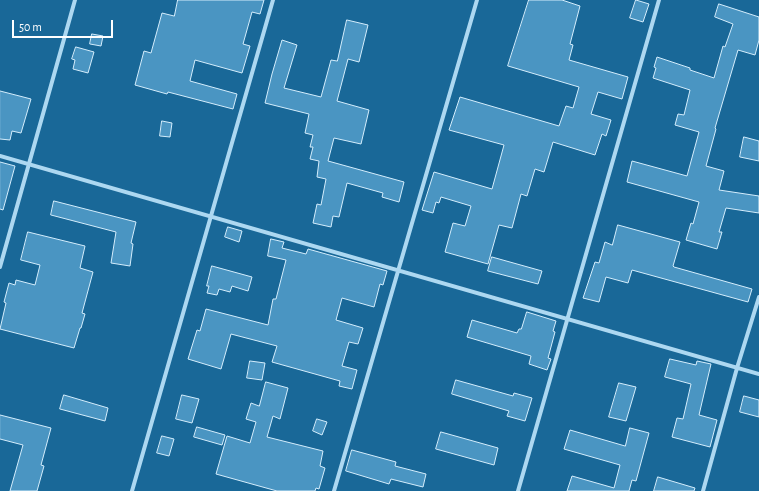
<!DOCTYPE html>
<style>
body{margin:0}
#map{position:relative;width:759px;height:491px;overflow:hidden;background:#196898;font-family:"Alegreya Sans",sans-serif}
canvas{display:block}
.scale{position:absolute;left:12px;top:20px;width:101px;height:18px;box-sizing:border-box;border:2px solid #fff;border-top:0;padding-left:5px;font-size:12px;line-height:14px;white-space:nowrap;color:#fff;-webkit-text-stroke:3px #196898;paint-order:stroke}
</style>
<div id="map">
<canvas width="759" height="491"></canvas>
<div class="scale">50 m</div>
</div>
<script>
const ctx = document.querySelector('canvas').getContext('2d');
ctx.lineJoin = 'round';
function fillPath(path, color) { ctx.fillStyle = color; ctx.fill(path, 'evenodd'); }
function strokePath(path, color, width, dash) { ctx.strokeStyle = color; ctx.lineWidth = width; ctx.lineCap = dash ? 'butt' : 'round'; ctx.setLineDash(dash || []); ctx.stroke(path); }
const building = new Path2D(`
 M178,0H264L260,14L252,12L243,44L250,46L242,73L195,60L190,81L237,94L233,109L168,92L167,94L135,85L144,51L151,53L162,13L174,16Z
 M529,0H562L580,6L570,44L573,45L569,60L628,77L622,99L598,92L591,114L611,120L606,136L602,134L595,155L553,142L544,172L535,169L527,196L521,194L512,228L499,225L488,264L445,252L453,223L465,226L471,206L441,197L439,203L436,202L433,213L422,210L434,172L492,189L504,145L449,130L460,97L559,126L566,106L573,108L579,87L508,66Z
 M636,0L649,4L643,22L630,18Z
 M719,4L759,17V40L755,55L738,50L715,128L716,129L706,166L724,171L719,190L759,196V213L726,208L719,232H722L717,249L686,240L691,223L693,224L699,202L627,182L632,161L687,176L699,132L675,125L678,114L684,115L690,90L653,78L656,68L654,67L657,57L690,68V70L714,78L723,46L725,47L733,24L715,17Z
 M347,20L368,25L359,62L348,59L337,101L369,110L361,144L334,138L328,161L404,182L399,202L382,197L383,193L347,183L339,217L333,216L331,227L313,223L317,204L321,205L326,179L317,177L319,161L310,159L313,147H310L313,135L305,133L309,114L265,103L272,74L282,40L297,45L284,88L321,97L331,60L337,61Z
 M92,34L103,36L101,46L90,44Z
 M76,47L94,52L88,73L73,69L75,60L72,59Z
 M0,91L31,99L21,133L12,131L10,140L0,139Z
 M162,121L172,123L170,137L160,136Z
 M744,137L759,141V161L740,157Z
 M0,162L15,166L3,210L0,209Z
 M54,201L136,222L131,243L133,244L130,266L111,263L116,232L51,215Z
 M618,225L680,242L673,266L674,267L752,289L748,302L632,270L628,283L606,277L599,302L583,298L595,262L599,263L605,242L612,245Z
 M228,227L242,231L239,242L225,237Z
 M28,232L85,246L80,268L93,272L82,313L85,314L81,328H80L74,348L0,329L6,303L4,302L9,283L15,285L16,280L35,285L40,265L21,260Z
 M271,239L284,242L282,248L306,254L308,249L387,271L383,285L380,284L374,307L342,298L336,320L363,328L358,344L349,342L342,366L357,370L352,389L339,386L340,381L272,362L277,346L231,334L221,369L188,359L197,330L200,331L206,309L268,325L273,299H276L286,260L268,256Z
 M492,257L542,271L538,284L488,271Z
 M212,266L252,277L248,291L232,286L230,292L219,289L217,295L207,293L209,286H207Z
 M527,312L556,321L553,331L555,332L548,358L551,359L547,370L529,364L531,356L467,337L472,320L517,333L519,329H521Z
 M670,359L696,365L697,361L711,364L699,415L717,420L710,447L672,437L677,418L683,419L691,384L665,377Z
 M250,361L265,363L262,380L247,378Z
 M456,380L513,396L514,393L532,398L525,421L507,416L509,411L452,394Z
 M266,382L288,388L280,419L273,416L267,437L323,451L320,466L325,468L319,489L316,488L315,491H277L216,474L227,436L250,443L256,422L246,419L251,403L259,406Z
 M619,383L636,387L626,421L609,417Z
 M64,395L108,408L105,421L60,409Z
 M182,395L199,399L192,423L176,419Z
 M744,396L759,400V417L740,412Z
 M0,415L51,428L41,465L44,466L37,491H10L23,445L0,439Z
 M317,419L327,422L322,435L313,431Z
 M197,427L225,435L222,445L194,437Z
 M630,428L649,433L636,481L632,480L629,491H567L572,476L614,488L620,465L564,449L570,430L625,446Z
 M441,432L498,448L494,465L436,449Z
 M162,436L174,439L169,456L157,453Z
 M352,450L396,462L395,466L426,474L423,487L391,479L389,484L346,471Z
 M658,477L695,488L694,491H654Z`);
const street = new Path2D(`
 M0,156L759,374
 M0,267L75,0
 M132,491L273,0
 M334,491L477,0
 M518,491L659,0
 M703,491L737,368L759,297`);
fillPath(building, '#4a95c2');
strokePath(building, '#d4edfc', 1);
strokePath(street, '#add8f1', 4);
</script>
